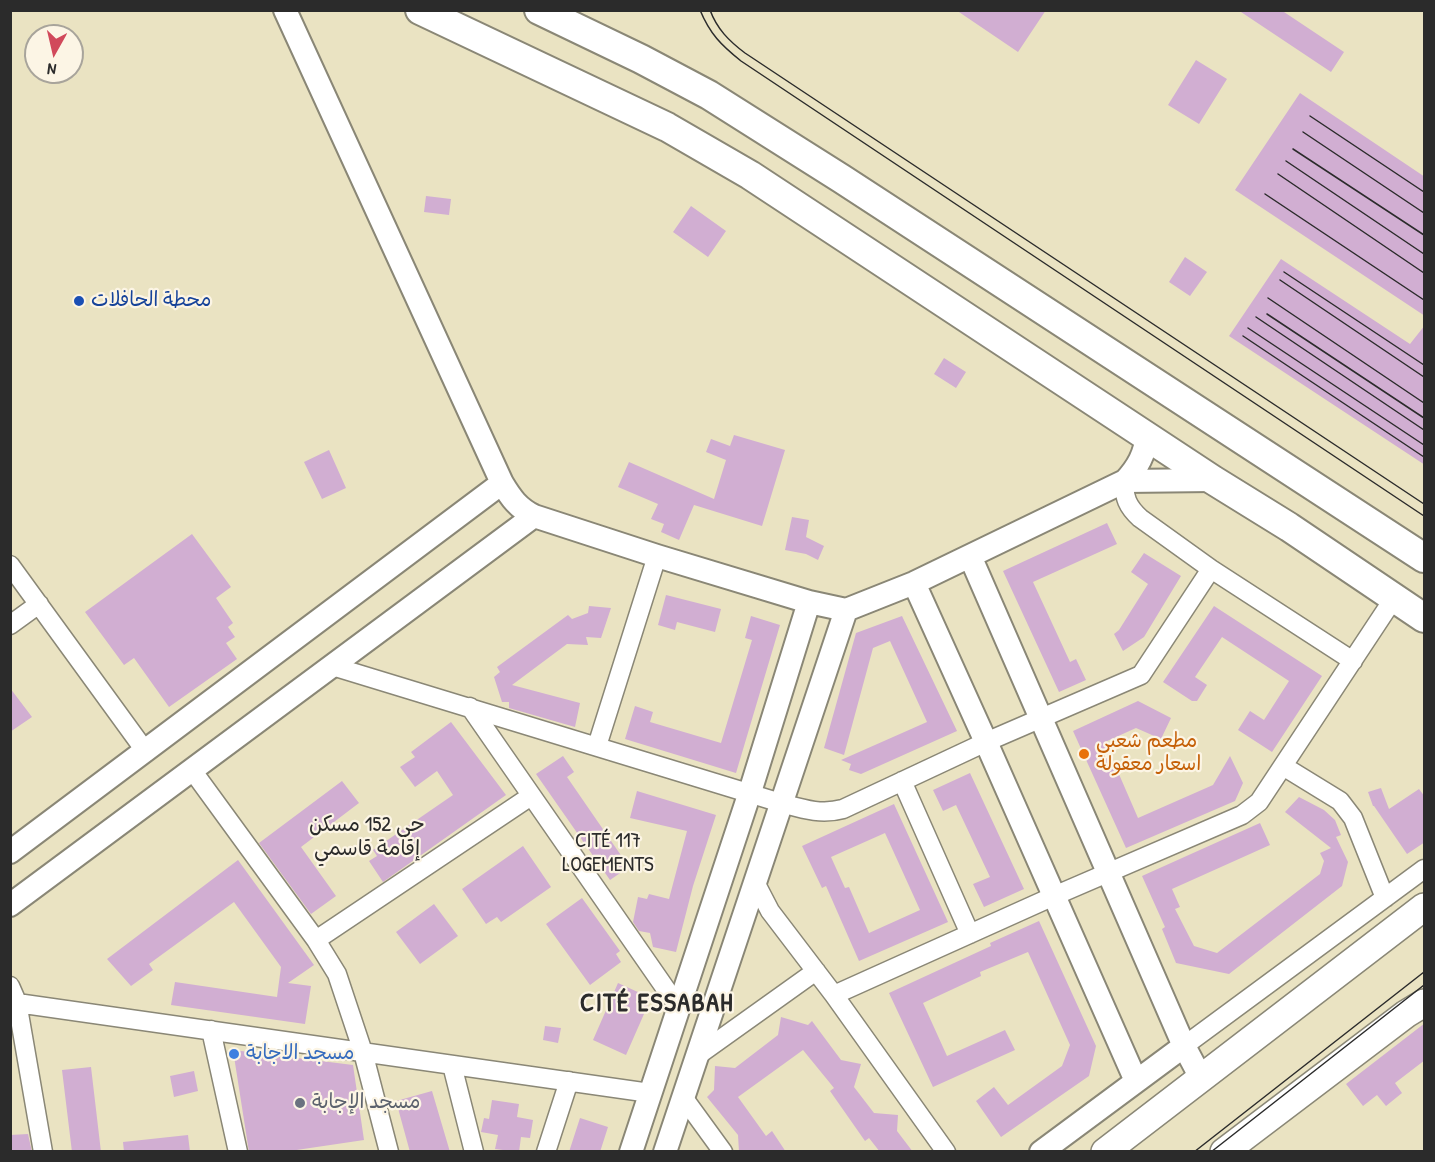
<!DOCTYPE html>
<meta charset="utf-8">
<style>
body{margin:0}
#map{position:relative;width:1435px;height:1162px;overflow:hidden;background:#eae3c2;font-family:"Patrick Hand",sans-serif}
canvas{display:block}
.frame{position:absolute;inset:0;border:12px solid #2b2b2b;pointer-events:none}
.north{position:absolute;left:24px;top:24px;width:60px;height:60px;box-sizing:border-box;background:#fcf5e5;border:2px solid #a8a49b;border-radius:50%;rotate:188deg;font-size:16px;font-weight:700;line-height:24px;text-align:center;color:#2b2b2b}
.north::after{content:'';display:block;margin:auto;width:21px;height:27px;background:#d1495b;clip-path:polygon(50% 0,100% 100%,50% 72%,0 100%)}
</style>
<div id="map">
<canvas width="1435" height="1162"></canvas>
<div class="frame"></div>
<div class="north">N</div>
</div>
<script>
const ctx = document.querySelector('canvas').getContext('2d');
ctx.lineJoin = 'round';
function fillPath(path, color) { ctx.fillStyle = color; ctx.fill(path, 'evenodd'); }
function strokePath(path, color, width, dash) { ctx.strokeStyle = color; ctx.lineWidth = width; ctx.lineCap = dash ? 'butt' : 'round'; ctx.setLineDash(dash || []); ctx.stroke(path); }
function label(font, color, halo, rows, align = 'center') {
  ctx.font = font + ' "Patrick Hand","Playpen Sans Arabic",sans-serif'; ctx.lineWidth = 4.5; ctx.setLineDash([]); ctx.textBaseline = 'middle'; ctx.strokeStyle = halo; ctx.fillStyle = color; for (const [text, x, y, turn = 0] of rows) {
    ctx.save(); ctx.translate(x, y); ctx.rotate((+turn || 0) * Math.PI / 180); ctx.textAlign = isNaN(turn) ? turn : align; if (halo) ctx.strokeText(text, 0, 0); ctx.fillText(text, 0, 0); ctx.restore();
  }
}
const building = new Path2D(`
 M956,10H1046L1018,52Z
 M1238,10H1281L1344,52L1331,72Z
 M1196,60L1227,79L1199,124L1168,105Z
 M1300,93L1425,177V316L1235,190Z
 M426,196L451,199L449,215L424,212Z
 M691,206L726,231L708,257L673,232Z
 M1185,257L1207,272L1190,296L1169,282Z
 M1281,259L1410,344L1425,325V465L1229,336Z
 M944,358L966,372L956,388L934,374Z
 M734,435L785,450L762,526L694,505L679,540L661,532L664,524L651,519L658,504L618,487L629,462L714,499L726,460L706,452L711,439L730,446Z
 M329,450L346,488L322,499L304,462Z
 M792,517L809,520L806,537L824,546L818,560L806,554L785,550Z
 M1107,523L1117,544L1033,582L1070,662L1076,659L1086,680L1059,692L1003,571Z
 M192,534L231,587L216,598L233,623L228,627L235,637L226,643L237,659L169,707L134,658L124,665L85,612Z
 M1144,553L1181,576L1144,637L1123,651L1114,634L1119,630L1148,584L1131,572Z
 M666,595L721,609L715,632L677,622L675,630L658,625Z
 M589,606L611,608L601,638L586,637L588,645L567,644L512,685L580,703L575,727L509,708V702H502L494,677L500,672L497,667L568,615L572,619L588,613Z
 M1214,606L1322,676L1272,752L1238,730L1250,711L1264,720L1289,681L1222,637L1195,677L1207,685L1197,701H1192L1163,682Z
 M751,616L780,625L736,773L625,739L635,706L653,712L650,722L721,743L752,640L745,638Z
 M902,616L957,731L861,774L849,770L851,764L841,760L927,722L890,641L873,648L844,755L824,748L856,633Z
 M10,688L32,717L10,732Z
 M1138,701L1171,718L1161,739L1136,728L1105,742L1138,818L1213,785L1230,756L1243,783L1235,801L1126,848L1073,731Z
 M451,722L506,795L383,882L369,861L377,856L373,850L453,795L437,771L415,787L400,767L415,757L411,752Z
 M563,756L574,772L567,777L629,867L610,880L536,774Z
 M970,773L1024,889L984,907L973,884L990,877L956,805L943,811L933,790Z
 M342,781L359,803L301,847L336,896L311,914L259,843Z
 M1381,788L1389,809L1419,789L1425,797V842L1407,854L1374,806H1373L1368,792Z
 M637,791L716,815L693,886L676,952L653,947L650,933L639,931L633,922L638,897L647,899L649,894L669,899L687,831L630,818Z
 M1299,797L1324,810L1335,820L1341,835L1336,837L1348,862L1342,886L1229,974L1176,963L1162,929L1165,927L1142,876L1260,823L1270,845L1172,889L1180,907L1175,909L1194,946L1217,953L1320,874L1324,861L1320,853L1331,848L1285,812Z
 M894,804L948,922L859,961L826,886L822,888L802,846ZM885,833L920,910L869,933L849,887L845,888L831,857Z
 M523,846L551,887L501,922L497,917L486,924L462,889Z
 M238,860L314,965L288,983L311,986L305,1024L171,1005L175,982L277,997L281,967L234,902L149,964L153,970L131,986L107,959Z
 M582,898L620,951L616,954L621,962L590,985L546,924Z
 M434,904L458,936L420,964L396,932Z
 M1039,921L1096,1046L1089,1076L1001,1137L976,1101L994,1087L1008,1105L1062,1066L1070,1045L1028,952L980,972L981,976L923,1003L947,1056L1005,1030L1015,1050L933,1087L889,993L991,946L990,943Z
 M618,983L651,998L626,1055L593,1040Z
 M781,1017L808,1025L812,1021L841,1060L861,1064L854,1087L874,1113L898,1115L897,1131L913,1152H880L869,1138L865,1141L830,1091L834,1088L803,1050L738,1097L766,1136L772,1131L786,1152H739L738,1135L707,1097L714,1090L715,1066L735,1068L778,1035Z
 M1425,1023V1060L1395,1083L1402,1093L1386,1106L1377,1095L1363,1106L1346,1084Z
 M545,1026L561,1028L558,1043L543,1040Z
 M233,1050L353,1065L364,1140L283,1152H249Z
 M91,1067L101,1152H72L62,1070Z
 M194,1071L198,1091L174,1097L170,1076Z
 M432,1091L450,1152H410L396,1101Z
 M492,1100L519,1104L517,1117L533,1120L530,1138L521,1137L519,1152L495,1149L498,1135L481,1132L484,1118L489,1119Z
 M580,1118L608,1127L600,1152H569Z
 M28,1134L32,1152H10V1135Z
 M188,1135L190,1152H124L123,1142Z`);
const minor = new Path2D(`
 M1125,481C1123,497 1128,507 1140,518L1211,569L1353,661
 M10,565L146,752
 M10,625L39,604
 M332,666L781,803C803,809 821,815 843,809L986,742L1141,675L1211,569
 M470,707L679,1008
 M597,746L657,556
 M1283,766L1340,801L1353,818L1385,898
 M192,770L316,940L337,974L363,1052L389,1152
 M902,781L970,934
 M755,882L770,911L834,995L946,1152
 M316,940L531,796
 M10,986L17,1002L43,1152
 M834,995L1054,896L1242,815L1259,802L1394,598
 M10,1002L650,1093
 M211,1030L238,1152
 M1184,1046L1424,869
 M697,1056L816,971
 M452,1065L474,1152
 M683,1097L723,1152
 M546,1152L569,1081`);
const tertiary = new Path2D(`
 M285,10L502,483C511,498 518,508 534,516L657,556L809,602L846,610L914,583L1125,481C1138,467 1145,454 1147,435
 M1125,481L1213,480
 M970,556L1184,1046L1201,1078
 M914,583L986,742L1136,1081
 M10,852L502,483
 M10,905L534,516
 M631,1152L750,792L809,602
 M665,1152L846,610
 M1041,1152L1184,1046`);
const primary = new Path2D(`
 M1105,1152L1424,907
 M1224,1152L1406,1014L1424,1003`);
const trunk = new Path2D(`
 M420,10L667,127L750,175L1213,480L1289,527L1424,618
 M539,10L641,59L709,95L842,179L1424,558`);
const tram = new Path2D(`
 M700,10C710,34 721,45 741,61L1424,516
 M710,10C717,29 729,41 745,53L1424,504
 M1310,116L1424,192
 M1303,132L1424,213
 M1293,149L1424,235
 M1286,161L1424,254
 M1278,174L1424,273
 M1265,194L1424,300
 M1284,272L1424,365
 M1280,280L1424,377
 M1268,298L1424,403
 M1267,314L1424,418
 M1256,317L1424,430
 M1248,328L1424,445
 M1243,336L1424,457
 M1194,1152L1424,972
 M1211,1152L1424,985`);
const markers = [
 [79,301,6,"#1a4fb4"],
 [1084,754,6,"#e8710a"],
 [234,1054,6,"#3f7fe0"],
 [300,1103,6,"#6b7280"]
];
const transitNames = [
 ["محطة الحافلات",91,301]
];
const foodNames = [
 ["مطعم شعبي",1096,742],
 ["اسعار معقولة",1096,765]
];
const shopNames = [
 ["مسجد الاجابة",246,1054]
];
const worshipNames = [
 ["مسجد الإجابة",312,1103]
];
const neighbourhoodNames = [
 ["حي 152 مسكن",367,825],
 ["إقامة قاسمي",367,849],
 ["CITÉ 117",608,841],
 ["LOGEMENTS",608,865]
];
const districtNames = [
 ["CITÉ ESSABAH",657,1004]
];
fillPath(building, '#d1aed2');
strokePath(minor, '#8a8776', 21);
strokePath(tertiary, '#8a8776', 26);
strokePath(primary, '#8a8776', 30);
strokePath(trunk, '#8a8776', 32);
strokePath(minor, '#fff', 18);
strokePath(tertiary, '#fff', 22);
strokePath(primary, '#fff', 27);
strokePath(trunk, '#fff', 28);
strokePath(tram, '#2b2b2b', 1.5);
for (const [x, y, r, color] of markers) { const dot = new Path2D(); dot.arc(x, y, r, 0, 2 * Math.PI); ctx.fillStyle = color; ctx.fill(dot); strokePath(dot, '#fcf5e5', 2); }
label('20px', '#164399', '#fcf5e5', transitNames, 'left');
label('20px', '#c56008', '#fcf5e5', foodNames, 'left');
label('20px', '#366cbe', '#fcf5e5', shopNames, 'left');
label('20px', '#5b616d', '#fcf5e5', worshipNames, 'left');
label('21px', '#2b2b2b', '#fcf5e5', neighbourhoodNames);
ctx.letterSpacing = '1.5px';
label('bold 26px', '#2b2b2b', '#fcf5e5', districtNames);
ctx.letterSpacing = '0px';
</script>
